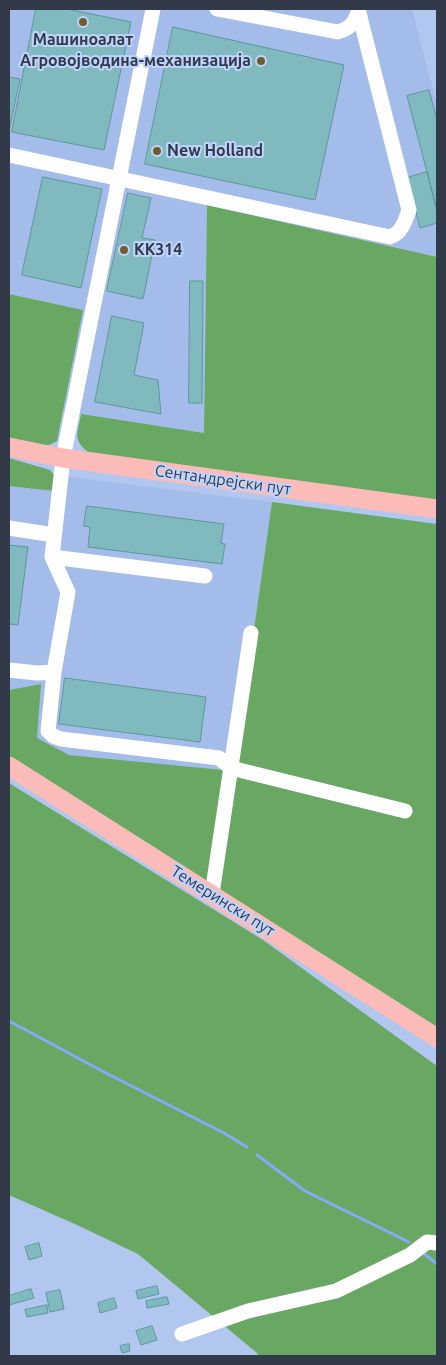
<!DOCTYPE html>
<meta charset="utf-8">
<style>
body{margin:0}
#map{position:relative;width:446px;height:1365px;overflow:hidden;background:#b2c7ef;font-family:Ubuntu,sans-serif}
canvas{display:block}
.frame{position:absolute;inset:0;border:10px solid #323a4a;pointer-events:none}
</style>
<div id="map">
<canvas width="446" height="1365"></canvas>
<div class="frame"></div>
</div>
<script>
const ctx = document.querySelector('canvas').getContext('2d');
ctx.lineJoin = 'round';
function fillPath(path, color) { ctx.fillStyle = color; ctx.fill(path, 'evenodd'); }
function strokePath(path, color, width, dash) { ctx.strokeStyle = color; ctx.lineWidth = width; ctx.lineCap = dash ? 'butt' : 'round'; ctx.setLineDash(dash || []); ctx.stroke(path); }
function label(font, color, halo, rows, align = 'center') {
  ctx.font = font + ' Ubuntu,sans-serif'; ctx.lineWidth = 4; ctx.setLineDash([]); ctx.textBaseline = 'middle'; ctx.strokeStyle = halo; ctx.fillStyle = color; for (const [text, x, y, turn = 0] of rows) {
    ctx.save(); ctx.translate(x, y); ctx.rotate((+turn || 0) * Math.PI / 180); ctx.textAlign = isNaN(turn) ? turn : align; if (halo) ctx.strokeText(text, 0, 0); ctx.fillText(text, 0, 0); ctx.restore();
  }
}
const built = new Path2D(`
 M9,9H412L437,105V257L207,205L204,433L63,412L83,310L9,294Z
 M54,475L272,502L234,771L69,755L37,738L40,684L9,690V486L54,491Z`);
const green = new Path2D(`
 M207,205L437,257V503L92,455C72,440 77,437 81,414L204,433Z
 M9,294L83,310L57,441L45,447L9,442Z
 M9,458L50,470L54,475V491L9,486Z
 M272,502L437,524V1038L9,769V690L41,684L37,738L69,755L234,771Z
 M9,783L263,940L437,1066V1356H258L257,1353L138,1254L77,1225L9,1195Z`);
const stream = new Path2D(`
 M9,1021L102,1071L224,1133L247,1147
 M257,1155L305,1191L409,1242
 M422,1252L437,1264`);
const building = new Path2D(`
 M36,9H67L131,22L104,150L12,132Z
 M173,27L344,65L315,200L145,164Z
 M9,77L20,79L9,131Z
 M429,90L437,120V210L407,96Z
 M427,172L437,211V223L420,228L407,178Z
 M43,177L102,189L81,288L22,275Z
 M128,193L151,198L142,238L155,240L143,299L107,291Z
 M190,281H203L202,403H189Z
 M112,316L144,323L134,375L158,380L161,414L95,402Z
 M87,506L224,524L221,543L225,544L222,564L88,547L90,527L84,526Z
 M9,545L28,547L18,625L9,624Z
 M65,678L206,697L200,742L59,724Z
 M39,1243L42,1256L29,1260L25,1247Z
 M157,1286L159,1294L138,1299L136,1291Z
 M31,1289L34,1298L9,1305V1296Z
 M60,1290L64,1309L50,1312L46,1293Z
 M167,1297L169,1304L147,1308L146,1301Z
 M114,1298L117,1308L100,1313L98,1303Z
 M47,1305L48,1313L27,1317L25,1310Z
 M152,1326L157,1340L141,1345L136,1331Z
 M129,1344L130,1351L122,1353L120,1346Z`);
const minor = new Path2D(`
 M217,9L338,32C350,28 354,24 358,12
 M9,155L390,237C402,233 405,221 409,210L358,9
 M9,528L54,535
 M52,557L205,576
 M9,670L37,673L54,672L68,592L52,557L63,458L153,9
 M54,672L48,731L53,736L61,739L219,758L231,768L405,811
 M212,894L251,633
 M182,1334L248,1311L336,1291L410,1255L427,1242L437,1243`);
const major = new Path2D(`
 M9,447L63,458L437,509
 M9,766L437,1038`);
const markers = [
 [83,22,5,"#735b2b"],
 [261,61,5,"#735b2b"],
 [157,151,5,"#735b2b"],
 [124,250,5,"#735b2b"]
];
const poiNames = [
 ["Машиноалат",83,40,"center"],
 ["Агровојводина-механизација",251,61,"right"],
 ["New Holland",167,151],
 ["КК314",134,250]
];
const streetNames = [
 ["Сентандрејски пут",223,480,8],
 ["Темерински пут",223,901,32]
];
fillPath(built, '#a4bce9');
fillPath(green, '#68a863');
strokePath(stream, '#82abf8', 3);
fillPath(building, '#80babf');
strokePath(building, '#5e979c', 1);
strokePath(minor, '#fff', 15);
strokePath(major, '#fabbb9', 19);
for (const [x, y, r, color] of markers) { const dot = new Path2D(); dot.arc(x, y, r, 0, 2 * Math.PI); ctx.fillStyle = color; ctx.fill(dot); strokePath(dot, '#bfd4fc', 2); }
label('bold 16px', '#323a4a', '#bfd4fc', poiNames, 'left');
label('16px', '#323a4a', '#bfd4fc', streetNames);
</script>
